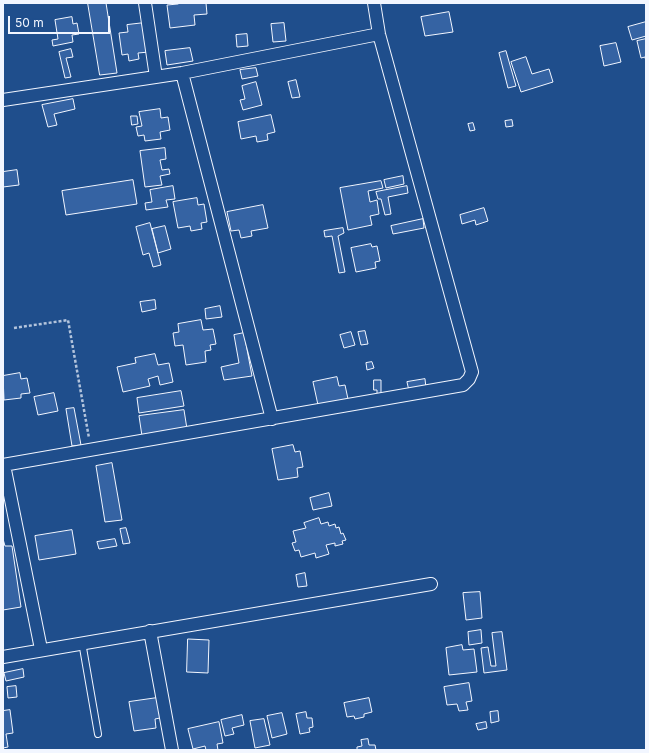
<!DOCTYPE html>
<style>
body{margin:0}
#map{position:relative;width:649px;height:753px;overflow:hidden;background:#1f4e8c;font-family:Inter,sans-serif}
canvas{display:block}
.frame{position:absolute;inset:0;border:4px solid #f2f6ff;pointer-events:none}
.scale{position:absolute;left:8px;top:16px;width:102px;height:18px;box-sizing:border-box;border:2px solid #f2f6ff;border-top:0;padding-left:5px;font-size:12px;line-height:14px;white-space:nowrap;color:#f2f6ff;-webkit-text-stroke:3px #1f4e8c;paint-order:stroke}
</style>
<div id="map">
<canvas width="649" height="753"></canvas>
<div class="frame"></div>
<div class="scale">50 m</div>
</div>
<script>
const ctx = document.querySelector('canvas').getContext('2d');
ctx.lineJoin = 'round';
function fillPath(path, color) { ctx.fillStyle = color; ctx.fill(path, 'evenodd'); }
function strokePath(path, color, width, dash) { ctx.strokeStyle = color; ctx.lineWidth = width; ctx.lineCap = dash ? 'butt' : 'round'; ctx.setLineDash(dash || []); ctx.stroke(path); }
const building = new Path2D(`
 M88,3H106L117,73L100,75Z
 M178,3H206L207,14L194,15L195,25L170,28L167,5L178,4Z
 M449,12L453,32L425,36L421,17Z
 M72,17L73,24L77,23L79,34L72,35L73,42L53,46L52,40L58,39L55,20Z
 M646,22V36L632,40L628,27Z
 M144,23L149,52L138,53L139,59L129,61L128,54L122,55L119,33L128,32L127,25Z
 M284,23L286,41L273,42L271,24Z
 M247,34L248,46L237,47L236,35Z
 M646,39V62L645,57L641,58L637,41Z
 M616,43L621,62L604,66L600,46Z
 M190,48L193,61L167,65L165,51Z
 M71,49L73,57L66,58L71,77L65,78L59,52Z
 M506,51L516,86L508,88L499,53Z
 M526,57L532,74L549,69L553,82L521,92L511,62Z
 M256,68L258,76L242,79L240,70Z
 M296,80L300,97L292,98L288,82Z
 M256,82L262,105L243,110L240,100L245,99L242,86Z
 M73,99L75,109L54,114L57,125L48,127L42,105Z
 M160,109L161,118L168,117L170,130L160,132L161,139L145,141L144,135L138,136L136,127L142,126L139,112Z
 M271,115L275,132L267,134L268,140L257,142L256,136L241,139L238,122Z
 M131,116H137L138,124L132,125Z
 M512,120L513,126L506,127L505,121Z
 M473,123L475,130L470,131L468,124Z
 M165,148L166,159L160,160L162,170L169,169L170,174L160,176L162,185L145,187L140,151Z
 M17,170L19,185L3,187V172Z
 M403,176L404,184L386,188L384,180Z
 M133,180L137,204L66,215L62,191Z
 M381,181L383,188L368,191L370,202L377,200L379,214L370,216L372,225L348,230L340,188Z
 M173,186L175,199L166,200L168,207L146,210L145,203L152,202L150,190Z
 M407,186L408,193L388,197L391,214L385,215L381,199H378L376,192Z
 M197,198L198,205L204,204L207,222L201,223L202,229L191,231L190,226L178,228L173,202Z
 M263,205L268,228L251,231L252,236L241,238L239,230L231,231L227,212Z
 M484,208L488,221L476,225L475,220L462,224L460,215Z
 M423,219L424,228L393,234L391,226Z
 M150,223L161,265L153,267L149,253L143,255L136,227Z
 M165,226L171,249L158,253L152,229Z
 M343,228L344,233L338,236L345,272L339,273L332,236L325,237L324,231Z
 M371,244L372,247L377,246L380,261L375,262L376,268L356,272L351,248Z
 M155,300L156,309L142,312L140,302Z
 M220,306L222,317L206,319L205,309Z
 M201,320L203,330L213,329L216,344L210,345L211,350L205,351L206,362L186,365L183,345L175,346L173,333L179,332L178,324Z
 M365,331L368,344L361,345L358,332Z
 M351,332L355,345L344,348L340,335Z
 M244,333L252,376L224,380L221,367L239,363L234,335Z
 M155,354L158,365L169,363L173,382L160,385L158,376L148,379L150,386L123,392L117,367L136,363L135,358Z
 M372,362L374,368L367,370L366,363Z
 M20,373L21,379L27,378L30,393L21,394V398L4,400L3,376Z
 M337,377L339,386L345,385L348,399L318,405L313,382Z
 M425,379L426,388L409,391L407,382Z
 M374,380H381V395H377V390H374Z
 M181,391L184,406L139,413L137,398Z
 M54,393L58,411L38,415L34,397Z
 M74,408L81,445L72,446L66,409Z
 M184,410L187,429L142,436L139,416Z
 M293,445L295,452L300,451L303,467L297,468L298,477L278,480L272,449Z
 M112,463L122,520L105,522L96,466Z
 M329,493L332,506L313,510L310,498Z
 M319,518L321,524L328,522L329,526L335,524L336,528L339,527L341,534L343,533L346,540L342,541L343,544L335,546V543L326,545L329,554L316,558L315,553L301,557L299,550L295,551L292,543L296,542L293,531L306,528L304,523Z
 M126,528L130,543L123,544L120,529Z
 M72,530L76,554L39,560L35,536Z
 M3,539L5,546H12L21,607L3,610Z
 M115,539L117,546L99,549L97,542Z
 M305,573L307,586L298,587L296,575Z
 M480,592L482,618L466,620L463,593Z
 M481,630L482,643L469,645L468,632Z
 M502,632L507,670L484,673L481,648L488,647L491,666H496L492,633Z
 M188,639L209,640L208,673L187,672Z
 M462,645L463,650L474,649L477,672L449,675L446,648Z
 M23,669L24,677L6,681L4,673Z
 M469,683L472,701L466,702L468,710L459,711L457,704L447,705L444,687Z
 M16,686L17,697L8,698L7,687Z
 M157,698L160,718L155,719L156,728L134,731L129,702Z
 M369,698L372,712L364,714V717L355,719L354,716L347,717L344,703Z
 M10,710L13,733L6,734L8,747L3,748V711Z
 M498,711L499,721L491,723L490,712Z
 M306,712L307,718H312L313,727L309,728L310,732L300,734L296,714Z
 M282,713L287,734L272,738L267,716Z
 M242,715L244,725L232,728L234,734L225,736L221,720Z
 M264,719L270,745L255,748L250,721Z
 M219,722L223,743L217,744L218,750H206L205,746L193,749L188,729Z
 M486,722L487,728L478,730L476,724Z
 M368,739L369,745H375L376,750H357V747L362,746L361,740Z`);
const path = new Path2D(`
 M14,328L68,320L89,438`);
const lane = new Path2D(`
 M82,642L98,734`);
const street = new Path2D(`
 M145,3L156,77
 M182,73L272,419
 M3,100L182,73L379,34
 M3,465L463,385L469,379L472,372L379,34L374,3
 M4,465L41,649
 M150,631L172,750
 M3,657L431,584`);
fillPath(building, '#3563a3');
strokePath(building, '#f2f6ff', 1);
strokePath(lane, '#f2f6ff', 8);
strokePath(street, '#f2f6ff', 14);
strokePath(path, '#b3c4dc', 2.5, [3, 2]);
strokePath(lane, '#1f4e8c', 6);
strokePath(street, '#1f4e8c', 12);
</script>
